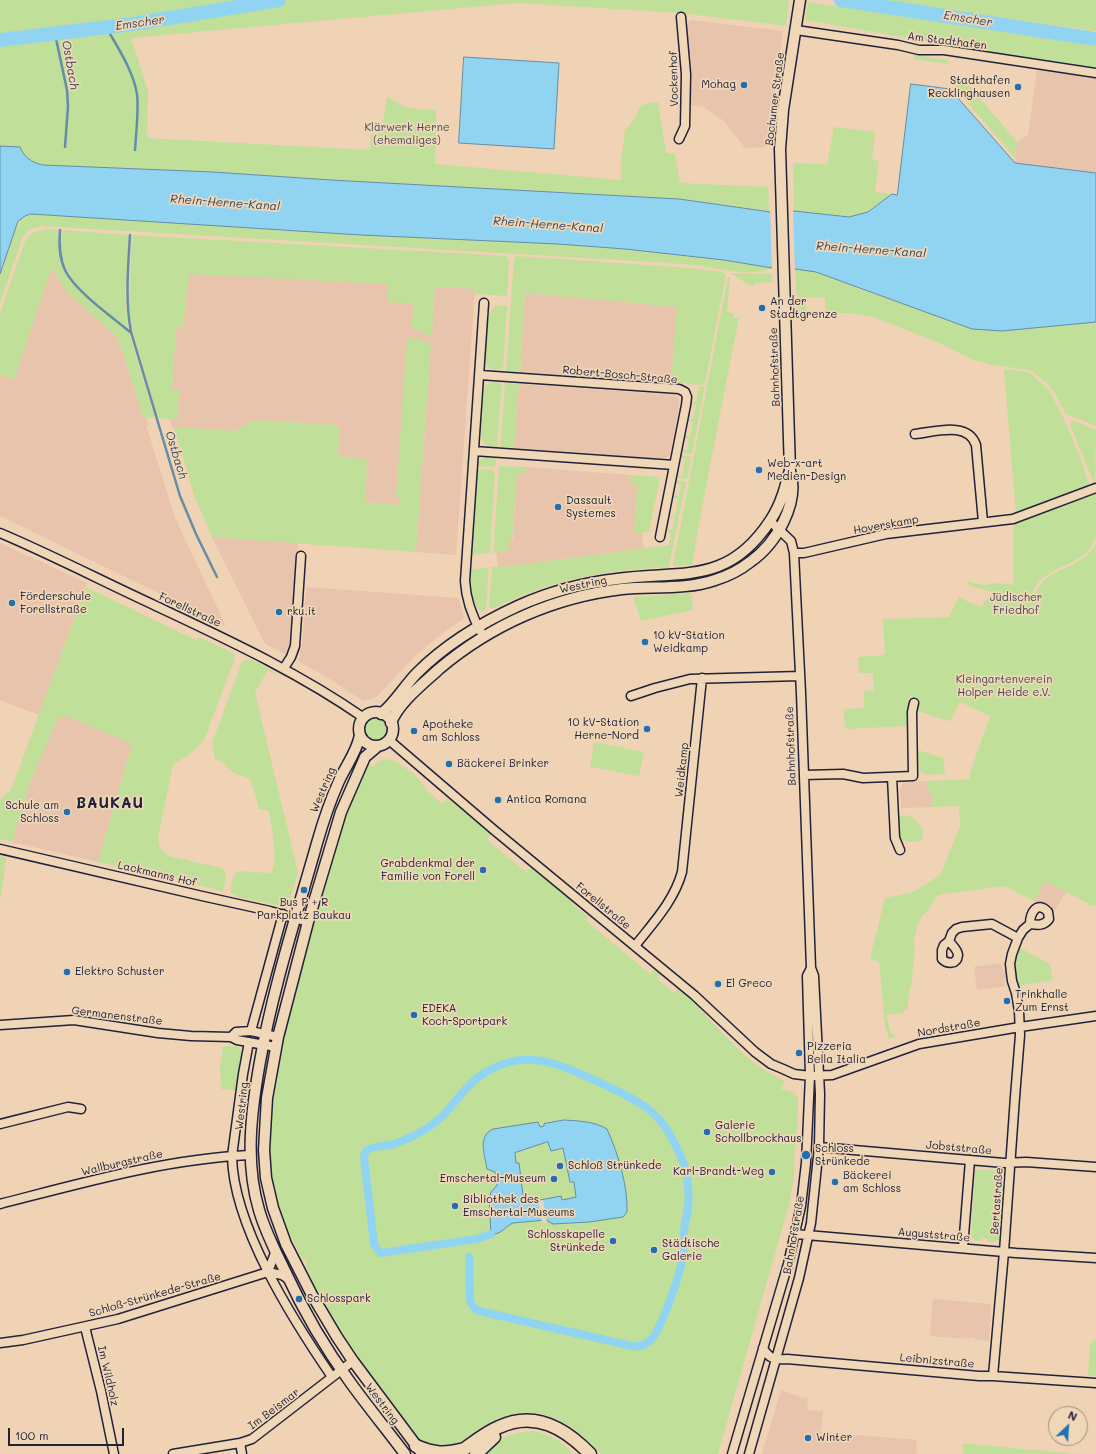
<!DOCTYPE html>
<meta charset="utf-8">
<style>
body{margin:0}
#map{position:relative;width:1096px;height:1454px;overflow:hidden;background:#f0d2b4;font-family:Mali,sans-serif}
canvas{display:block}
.north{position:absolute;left:1048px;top:1406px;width:40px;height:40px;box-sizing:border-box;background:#efd7b7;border:1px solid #9d8f85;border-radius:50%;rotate:25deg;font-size:11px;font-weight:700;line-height:16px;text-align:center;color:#22223b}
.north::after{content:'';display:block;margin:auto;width:14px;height:18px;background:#1f6fb2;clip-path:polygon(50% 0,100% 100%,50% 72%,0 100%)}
.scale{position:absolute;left:8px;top:1428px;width:116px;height:18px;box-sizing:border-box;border:2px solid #22223b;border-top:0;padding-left:5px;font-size:12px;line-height:14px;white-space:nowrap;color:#22223b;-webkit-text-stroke:3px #efd7b7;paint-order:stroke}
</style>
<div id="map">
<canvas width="1096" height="1454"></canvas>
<div class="north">N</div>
<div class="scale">100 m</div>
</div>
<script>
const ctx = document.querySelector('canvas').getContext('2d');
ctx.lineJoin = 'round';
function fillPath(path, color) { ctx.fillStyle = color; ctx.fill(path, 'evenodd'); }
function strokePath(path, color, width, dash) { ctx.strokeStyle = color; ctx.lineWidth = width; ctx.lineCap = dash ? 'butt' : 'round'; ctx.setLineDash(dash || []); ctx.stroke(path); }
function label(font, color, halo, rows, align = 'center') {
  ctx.font = font + ' Mali,sans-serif'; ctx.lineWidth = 3.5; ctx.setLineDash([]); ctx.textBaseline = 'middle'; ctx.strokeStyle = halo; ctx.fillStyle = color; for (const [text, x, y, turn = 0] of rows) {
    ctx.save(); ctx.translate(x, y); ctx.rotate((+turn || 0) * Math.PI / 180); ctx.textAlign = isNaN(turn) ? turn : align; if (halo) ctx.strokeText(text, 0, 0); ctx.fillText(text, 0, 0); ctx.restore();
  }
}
const built = new Path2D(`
 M690,20L783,31L767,147L745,148L724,121L704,107L690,105L691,66L687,26Z
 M1038,64L1096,73V173L1015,163L1017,142L1028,135Z
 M52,267L60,282L118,338L143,417H146L149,425H146L175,518L226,626L0,516V375L14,379Z
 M189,273L387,284L414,304L432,336L435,287L475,289L456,555L416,552L431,345L396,497H399V505L365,502L367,459L338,456L340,429L336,425L257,420L251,421L239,430L232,431L172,427L170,419H175L178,417L179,390H172L176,327L183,328Z
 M525,293L677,307L671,382L520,372Z
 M519,384L673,395L676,396L679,400V406L670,455L665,458L662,459L514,448Z
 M525,467L631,475L630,484H637L634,533L642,532L643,546L645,547L646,548L503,567V566H498L496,552L510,550V539H513L517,474H525Z
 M212,537L298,543L292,640L289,652L287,655L265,644Z
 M0,543L87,583L39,715L0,700Z
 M307,587L457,598L459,599L464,617L463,619L444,632L416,655L377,696L371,699L363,701L327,677L298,661L302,645L306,589Z
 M63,716H69L132,744L98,862L12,842L30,782L58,718Z
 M928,781V791H931L932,807L901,808L900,789L903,783Z
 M1045,881L1066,892L1053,914L1048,906L1034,901Z
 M1001,963L1003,970L1006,972V977L1004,979L1005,986L977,990L974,967Z
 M933,1299L991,1304L989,1341L977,1340L976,1338L971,1337L970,1339L930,1336Z
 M781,1390L801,1397L808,1398L807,1410L823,1411L821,1432L916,1440L917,1454H762Z`);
const green = new Path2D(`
 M0,0H789L786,26L680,13L517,3L131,38L148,90L147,138L370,150L371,133H381L387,97L408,108L436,110L435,164L621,180V162L625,130L634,120L641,105L658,102L666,153L675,154L680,183L768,187L769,211L679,199L576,193L331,180L213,172L43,165C31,162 25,158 19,147L0,146Z
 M885,0H1096V31L914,5Z
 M808,2L1096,45V68L977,50L805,20Z
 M914,55L948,60V64L914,59Z
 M959,74L1017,142L1015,158L956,89Z
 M834,127L875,132L872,160L879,161L875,192L892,194L868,212L849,217L794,211L793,163L827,164Z
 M31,214L361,235L558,244L625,249L724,260L772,268C750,278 715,267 692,265C674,263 655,262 636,261L41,226L30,229L23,236L0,304V274L14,232L20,220L25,216Z
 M45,229L58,230V242L60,258L63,268L69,279L79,290L129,333L155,418L143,417L118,338L70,295L60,282L52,267L14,380L0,375V314L13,275L26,239L32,233Z
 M63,230L129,235L125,294L128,330C104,309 65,284 61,251C60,244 62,238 63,230Z
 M132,235L506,256L509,261L507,296L475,294V289L435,287L432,337L411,328L414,304L388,302L387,284L189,274L183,328H176L172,389L179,390L178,417L175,420L158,418L135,341L130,319L129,298Z
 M516,256L691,268L722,272L726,275L705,383L700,385L671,382L677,307L525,293L520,372L506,371L514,259Z
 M795,269L816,272L891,300L1002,331L1096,322V426L1066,414L1054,392L1046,382L1030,370L993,365L976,361L937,342L873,317L847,313H826L825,298H806L807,313L798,314Z
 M730,273L772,274L773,282L755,283L752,287Z
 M728,277H730L727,312L734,313V318H739C723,400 706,482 692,565L675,566L673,565Z
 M496,305L507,306L503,370C491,369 486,371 486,357L484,356L487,317Z
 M407,337H415L431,345L416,552L212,537L194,495L174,427L234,431C243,429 248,421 257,420L336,425L340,429L338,456L367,459L365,502L399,505V497H396Z
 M1004,369L1023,371L1030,373L1049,390L1064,419L1082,462L1090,488L1016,514Z
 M490,382L502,383L497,447C484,446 482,445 481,431L479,430L482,396L484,395L485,387Z
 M505,383L519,384L514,448L500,447Z
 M705,386L692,454L681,452L682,450H687L689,439L684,438V435L690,436L693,422L688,421L687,419H693L696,405L691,404L690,401L696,402L699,387Z
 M1074,421L1096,430L1095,486L1070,424L1071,422Z
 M680,455L691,457L687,479L676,477L677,475L682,476L685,459L680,458Z
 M484,457H496V464L494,467L477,466L479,461Z
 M500,466L525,467V474H517L512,539H510V550L493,553L499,468Z
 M476,469L492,470L495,474L490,553L471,555Z
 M631,475L660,477L649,532L634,533L637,484H630Z
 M676,480L686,482L669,567C604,570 553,579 495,608H489L492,567L503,566L504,567L669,545L671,533L666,531L667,529L672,530L674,518L669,517V515L675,516L678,499L672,497L673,495L679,496L681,484L675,483Z
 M1094,492L1096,495C1096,508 1096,523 1096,535C1089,570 1039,562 1032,596C1037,592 1040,584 1045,579C1064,566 1083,565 1096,544V905H1091L1045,881L1034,901L1004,886L938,895L926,913L923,914L917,927L913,945L915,947L911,988H910L907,1010H904L903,1013L886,1015L891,1034H895L896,1036L889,1039L885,1025L879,962L870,959L885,898L914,892L940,875L947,859L960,826L959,806L932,807L931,792L928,791V781L970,779V773L990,716L960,702L951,720L947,721L918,711L917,710L918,699L909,696L908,704L909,726L845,729L844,709L864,708V691L874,690L873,673H859L858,657L885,655L883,619L949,617L959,596L968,602L983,607L984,602L993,592L970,586L966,581L984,585L1000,583L1015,585L1013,578L1014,522Z
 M489,567L486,609L482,612C468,602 469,585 469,570Z
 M86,587L185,635L197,640L199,637L235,654L234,661L204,740L191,753L173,765L158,838L160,848L169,856L222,868C229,874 225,882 223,891L98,862L132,744L66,716L58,718L30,782L12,842L0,839V799L9,792L12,787Z
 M692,593L693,610L641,621L633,597Z
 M247,659L253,660L276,673V675L268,670L255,692L298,873L289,903L285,907L238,897L230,892L233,878L238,871L269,873L273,870C277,850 272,831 269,812L266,809L259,810L254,790L249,778L236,774L229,769L224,763L215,759L212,743L241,664L243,661Z
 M365 730a12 12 0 1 1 24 0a12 12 0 1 1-24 0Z
 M594,742L644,752L639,776L590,767Z
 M918,750L943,758L944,761L945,774C918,776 919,776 918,750Z
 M390,759L398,763L414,774L426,789L442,804L447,798L491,834L487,840L526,872L531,867L572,901L571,903L588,917L585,920L650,974L655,969L661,974L657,979L674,993L678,988C713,1018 741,1063 785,1081L781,1089L793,1092L798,1097V1115L794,1160V1179L789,1205L718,1454H601C574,1424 539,1401 498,1419C481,1426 466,1438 451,1448C438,1453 423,1444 413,1435L363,1369L341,1336L309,1280L312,1279L305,1265L307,1264L305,1259L302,1260L291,1236L289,1238L280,1218L272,1189L268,1159L270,1114L275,1079L281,1044L299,971L340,827L365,762L373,767L378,761Z
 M907,815C918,820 926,829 922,841C896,844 899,838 897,816Z
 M0,856L6,857L1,897H0Z
 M1020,948L1050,964L1053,980L1017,986C1013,973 1015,960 1020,948Z
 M223,1046H238L242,1051L236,1091L221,1089L220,1066Z
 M975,1169L1000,1171L1004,1174L999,1240L995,1242H987V1239L982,1238V1241H976L971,1236Z
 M1096,1340V1376H1088L1090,1345L1092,1341Z
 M533,1431C549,1434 562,1440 573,1454H483C498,1437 510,1433 533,1431Z
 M963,1444H971L1077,1454H963Z`);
const water = new Path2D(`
 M464,57L559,63L554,149L459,143Z
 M911,84L950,89L1015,163L1096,173V322L1002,331L972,329L816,272L795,269L772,268L724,260L625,249L558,244L361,235L31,214L25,216L18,221L0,274V146L20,147C25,158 31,162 43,165L213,172L331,180L679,199L771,212L794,211L849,217L868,212L892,194L897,195Z
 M564,1120C578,1121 594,1121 607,1129C618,1153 628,1186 627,1212L623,1217L589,1222L553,1224L546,1220L513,1223C505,1226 502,1235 491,1234L489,1198L491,1192L497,1185L495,1172L487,1169C485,1156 477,1136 493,1129L538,1122L540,1127L544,1126V1124ZM548,1142L551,1151L563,1148L570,1182H574L576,1197L562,1200L561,1196L524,1203L519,1163H516L515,1153Z`);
const pier = new Path2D(`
 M770,209L793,210L795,271L772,270Z
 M543,1200L544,1204L547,1223H542L538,1201Z`);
const stream = new Path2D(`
 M106,27C118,48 133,70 137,94C139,108 136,134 135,150
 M55,34L67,90L68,106L65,147
 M60,230C59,244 59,257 65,270C75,291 111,316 130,332
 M130,235C128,268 125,300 131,332L180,496L196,534L217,577`);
const canal = new Path2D(`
 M469,1257L470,1299C471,1305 473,1308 479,1311L632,1346C653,1349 659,1327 666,1311C674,1289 683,1267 684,1244C685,1240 683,1236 684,1232C684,1226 686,1220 687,1214C690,1199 689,1184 685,1169C681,1154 669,1130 658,1118C644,1103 623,1094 605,1085C576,1072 542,1053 510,1062C480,1070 467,1086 449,1109C435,1126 414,1137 394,1144C386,1146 374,1146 367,1150C365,1152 364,1155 364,1158L374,1244L378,1250L381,1253L477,1239L491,1234`);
const river = new Path2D(`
 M841,0L1096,39
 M0,40L133,24L279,0`);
const minor = new Path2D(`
 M796,30L898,45L919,50H944L1096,73
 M679,139L685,126L686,74L681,17
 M480,375L679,389L685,392L687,397L686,405L660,537
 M915,434C935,432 968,421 976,445L983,522
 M474,451L674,465
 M0,533C52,555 102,581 154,605C226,639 298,672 364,718
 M794,553H804L886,534L1013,519L1096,488
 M481,632C472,616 466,600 465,581L484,303
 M284,668L291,657L295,646L301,556
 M631,696L655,688L690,679L800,676
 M389,740L494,830L694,995L755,1052L771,1064L783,1069L794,1074L810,1076L832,1075L919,1044L1020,1027L1096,1016
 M804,775L843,774L863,778L913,776L912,712L914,703
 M892,777L895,838L900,850
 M0,849L202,896L270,911L308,922
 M949,941C952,945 958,950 958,955C957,965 947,964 942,959V950L944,945L949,941L952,933L956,929L962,927L992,924L1018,938
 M635,946C653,923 674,901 682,872L702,678
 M0,1025L74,1020L158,1033L191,1036L231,1037L237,1040L276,1047
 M251,1031L283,914
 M231,1037L236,1032L251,1031L278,1037
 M249,1042L243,1074L232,1156C233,1226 293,1320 332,1377
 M0,1124L68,1107L81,1109
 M819,1147L1004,1163L1026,1162L1096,1167
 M0,1204C82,1183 165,1159 250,1155
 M795,1234L1016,1253L1096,1258
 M963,1248L970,1160
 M268,1272L275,1253
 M85,1327L101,1391L114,1454
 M0,1343L23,1340L118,1319L268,1272L282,1275L288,1279
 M763,1348C769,1359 775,1360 787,1359L979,1376H993L1096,1383
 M993,1376L1004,1252L1015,1097L1020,1035L1019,1011L1016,993L1012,981L1010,964L1012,954L1018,938L1023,930L1030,924C1030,913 1037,900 1048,912L1049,919C1044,926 1038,925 1030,924
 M240,1443L242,1454
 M173,1454L240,1443L252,1439L353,1361
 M732,1454L788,1264L801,1206L806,1163L810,1076L807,976L811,968
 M749,1454L799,1278L811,1223L819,1147L820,1094L814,976L811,968L801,693L794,553L791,541L770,521`);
const major = new Path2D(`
 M359 729a17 17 0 1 1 34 0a17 17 0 1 1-34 0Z
 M381,714C395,703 405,685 417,673C446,644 481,623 518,606C549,592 583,583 617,579C682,570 727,586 770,521C776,512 780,503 783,494C786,486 787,478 790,471
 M391,723C398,703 424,683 439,669C491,625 554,597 622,589C653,586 686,590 715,580C728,576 740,570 750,562C776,544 800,503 790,471L780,149L783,110L800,0
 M360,735C357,752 346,765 339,781C330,801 323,822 317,843C296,917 272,991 259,1067C251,1114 245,1163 259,1210C265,1231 275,1251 285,1271C303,1310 325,1348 350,1382C368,1407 387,1430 405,1454
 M378,746L365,757L341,812L308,922L278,1037L267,1098L264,1150L266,1178L273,1208L286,1244L312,1295L337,1337L353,1361L421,1452`);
const highway = new Path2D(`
 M416,1446C435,1454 444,1454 464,1449
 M457,1454C471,1445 484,1433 499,1427C535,1410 565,1428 590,1454
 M476,1454L494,1437`);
const markers = [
 [744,85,4,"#1f6fb2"],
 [1018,87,4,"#1f6fb2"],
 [762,308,4,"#1f6fb2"],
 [759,470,4,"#1f6fb2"],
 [558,507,4,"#1f6fb2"],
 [12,603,4,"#1f6fb2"],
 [279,612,4,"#1f6fb2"],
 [645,642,4,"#1f6fb2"],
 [647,729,4,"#1f6fb2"],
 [414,731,4,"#1f6fb2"],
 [449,764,4,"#1f6fb2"],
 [498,800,4,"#1f6fb2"],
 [67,812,4,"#1f6fb2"],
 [483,870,4,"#1f6fb2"],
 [304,890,4,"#1f6fb2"],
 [67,972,4,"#1f6fb2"],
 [718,984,4,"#1f6fb2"],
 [1007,1001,4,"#1f6fb2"],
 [414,1015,4,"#1f6fb2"],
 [799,1053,4,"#1f6fb2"],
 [707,1132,4,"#1f6fb2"],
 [806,1155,5,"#1f6fb2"],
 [560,1166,4,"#1f6fb2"],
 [772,1172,4,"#1f6fb2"],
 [554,1179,4,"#1f6fb2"],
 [835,1182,4,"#1f6fb2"],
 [455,1206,4,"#1f6fb2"],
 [613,1241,4,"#1f6fb2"],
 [654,1250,4,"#1f6fb2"],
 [299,1299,4,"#1f6fb2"],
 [808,1438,4,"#1f6fb2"]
];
const streetNames = [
 ["Am Stadthafen",947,41,7],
 ["Vockenhof",674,79,-91],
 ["Bochumer Straße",775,99,-83],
 ["Bahnhofstraße",775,367,-92],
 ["Robert-Bosch-Straße",620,375,5],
 ["Hoverskamp",886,525,-10],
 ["Westring",583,585,-12],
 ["Forellstraße",190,610,25],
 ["Bahnhofstraße",791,746,-92],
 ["Weidkamp",682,770,-84],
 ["Westring",323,790,-67],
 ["Lackmanns Hof",157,874,13],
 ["Forellstraße",603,906,39],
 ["Germanenstraße",117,1016,7],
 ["Nordstraße",949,1028,-10],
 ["Westring",242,1106,-84],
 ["Jobststraße",959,1148,5],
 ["Wallburgstraße",122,1163,-13],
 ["Bertastraße",997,1201,-86],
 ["Bahnhofstraße",794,1235,-80],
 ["Auguststraße",934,1235,5],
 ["Schloß-Strünkede-Straße",155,1295,-16],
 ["Leibnizstraße",937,1361,5],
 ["Im Wildholz",108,1376,77],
 ["Westring",382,1404,53],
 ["Im Beismar",274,1409,-37]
];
const poiNames = [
 ["Stadthafen",1010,81,"right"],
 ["Recklinghausen",1010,94,"right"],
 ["Mohag",736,85,"right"],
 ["An der",770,302],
 ["Stadtgrenze",770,315],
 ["Web-x-art",767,464],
 ["Medien-Design",767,477],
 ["Dassault",566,501],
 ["Systemes",566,514],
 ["Förderschule",20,597],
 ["Forellstraße",20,610],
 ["rku.it",287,612],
 ["10 kV-Station",653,636],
 ["Weidkamp",653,649],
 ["10 kV-Station",639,723,"right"],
 ["Herne-Nord",639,736,"right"],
 ["Apotheke",422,725],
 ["am Schloss",422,738],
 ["Bäckerei Brinker",457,764],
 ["Antica Romana",506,800],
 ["Schule am",59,806,"right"],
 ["Schloss",59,819,"right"],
 ["Grabdenkmal der",475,864,"right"],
 ["Familie von Forell",475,877,"right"],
 ["Bus P + R",304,903,"center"],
 ["Parkplatz Baukau",304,916,"center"],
 ["Elektro Schuster",75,972],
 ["El Greco",726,984],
 ["Trinkhalle",1015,995],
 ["Zum Ernst",1015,1008],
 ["EDEKA",422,1009],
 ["Koch-Sportpark",422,1022],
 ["Pizzeria",807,1047],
 ["Bella Italia",807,1060],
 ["Galerie",715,1126],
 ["Schollbrockhaus",715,1139],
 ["Schloss",815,1149],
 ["Strünkede",815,1162],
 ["Schloß Strünkede",568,1166],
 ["Karl-Brandt-Weg",764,1172,"right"],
 ["Bäckerei",843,1176],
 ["am Schloss",843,1189],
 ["Emschertal-Museum",546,1179,"right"],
 ["Bibliothek des",463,1200],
 ["Emschertal-Museums",463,1213],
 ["Schlosskapelle",605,1235,"right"],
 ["Strünkede",605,1248,"right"],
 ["Städtische",662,1244],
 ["Galerie",662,1257],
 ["Schlosspark",307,1299],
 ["Winter",816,1438]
];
const parkNames = [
 ["Klärwerk Herne",407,128],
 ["(ehemaliges)",407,141],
 ["Jüdischer",1016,598],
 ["Friedhof",1016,611],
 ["Kleingartenverein",1004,680],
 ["Holper Heide e.V.",1004,693]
];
const waterNames = [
 ["Emscher",968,19,9],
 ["Emscher",140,23,-8],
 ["Ostbach",70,65,80],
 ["Rhein-Herne-Kanal",225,203,4],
 ["Rhein-Herne-Kanal",548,225,4],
 ["Rhein-Herne-Kanal",871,250,4],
 ["Ostbach",176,455,73]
];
const districtNames = [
 ["BAUKAU",110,803]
];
fillPath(built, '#e7c4ab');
fillPath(green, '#c0e099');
fillPath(water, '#90d4f1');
strokePath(water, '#648da8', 1);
fillPath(pier, '#f0d2b4');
strokePath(stream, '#648da8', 2.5);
strokePath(canal, '#90d4f1', 8);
strokePath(river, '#90d4f1', 14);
strokePath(minor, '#22223b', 11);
strokePath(major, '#22223b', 13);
strokePath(highway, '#22223b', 15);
strokePath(minor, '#efd7b7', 8);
strokePath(major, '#efd7b7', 10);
strokePath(highway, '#efd7b7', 12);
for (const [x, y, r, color] of markers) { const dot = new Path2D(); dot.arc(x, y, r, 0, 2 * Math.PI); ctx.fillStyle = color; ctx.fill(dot); strokePath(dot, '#efd7b7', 1.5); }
label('11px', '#22223b', '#efd7b7', streetNames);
label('11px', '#22223b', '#efd7b7', poiNames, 'left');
label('11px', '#42484e', '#efd7b7', parkNames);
label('italic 12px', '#38465f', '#efd7b7', waterNames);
ctx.letterSpacing = '1px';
label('bold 15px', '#22223b', '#efd7b7', districtNames);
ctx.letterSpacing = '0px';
</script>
